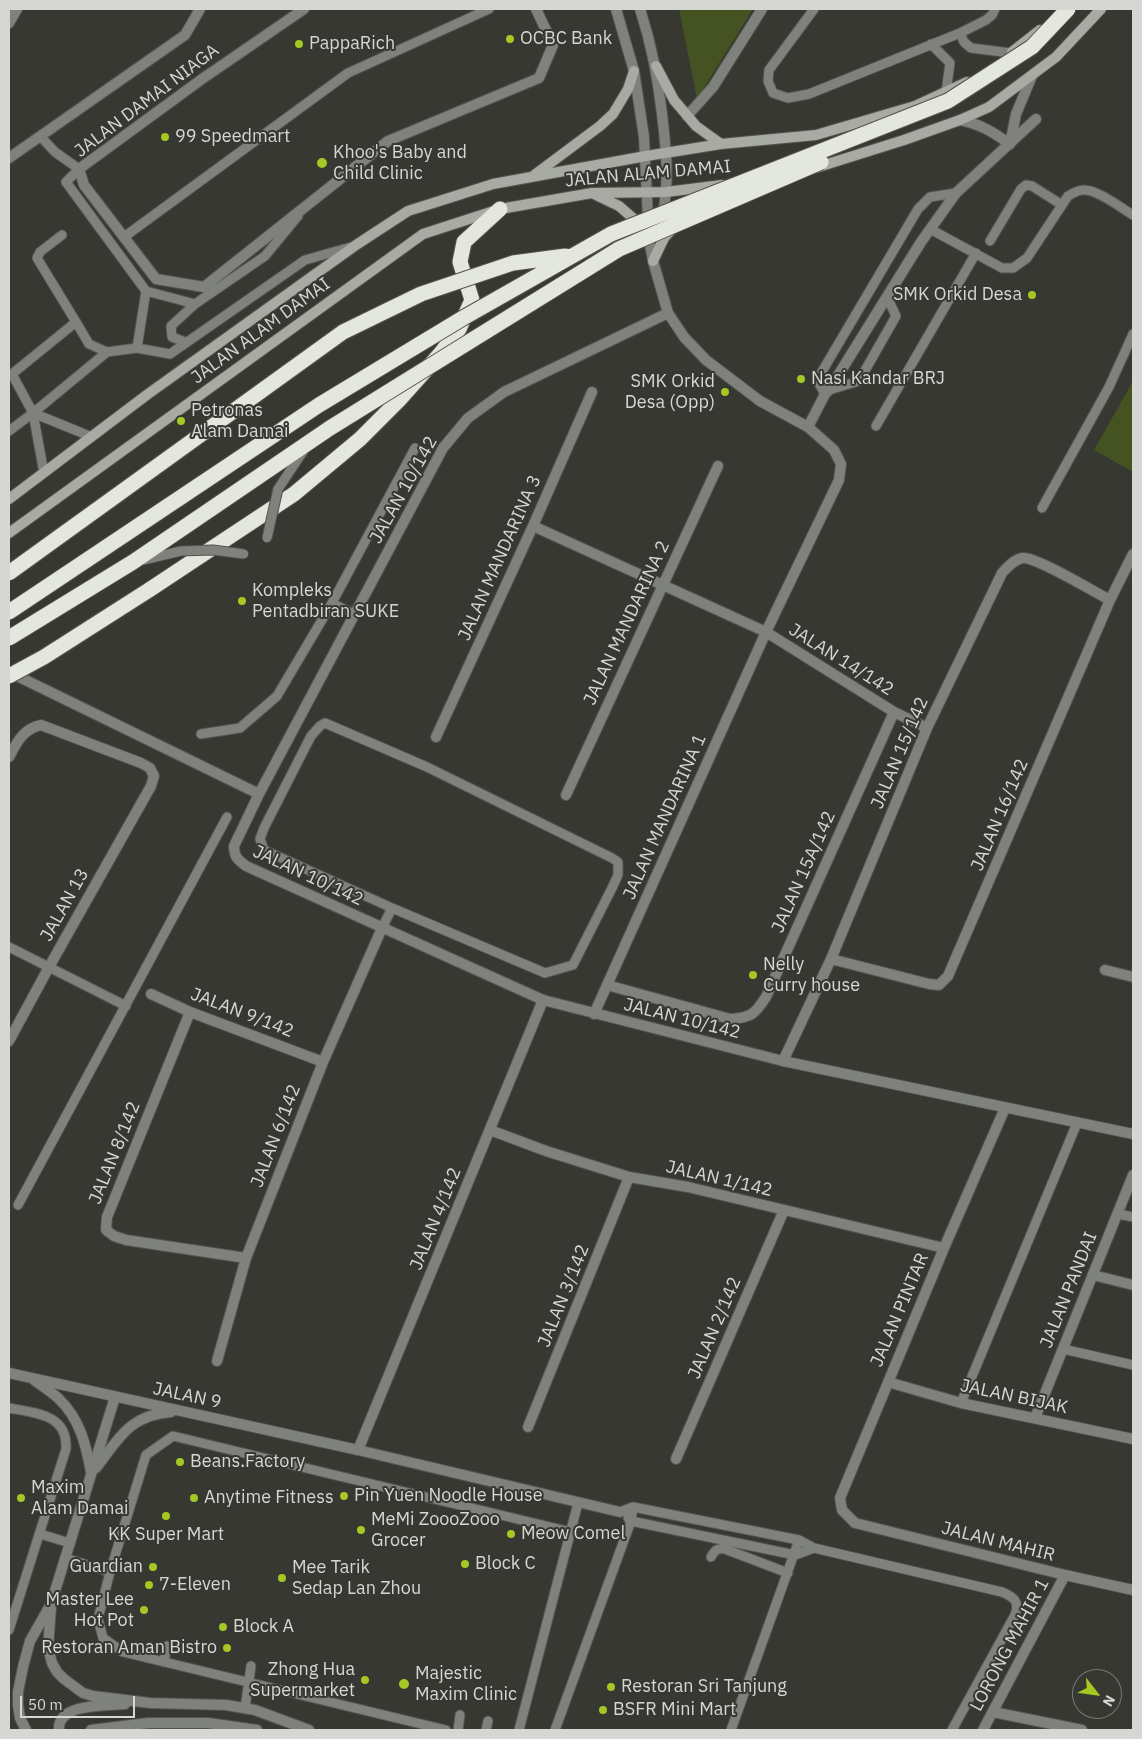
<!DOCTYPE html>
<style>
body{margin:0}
#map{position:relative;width:1142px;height:1739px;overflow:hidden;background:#363831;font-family:"IBM Plex Sans",sans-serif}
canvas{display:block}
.frame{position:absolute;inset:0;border:10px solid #d6d7d3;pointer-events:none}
.north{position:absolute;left:1072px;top:1669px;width:50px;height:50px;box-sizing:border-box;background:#363831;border:1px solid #767872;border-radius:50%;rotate:120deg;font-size:14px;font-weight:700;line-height:20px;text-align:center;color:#d6d7d3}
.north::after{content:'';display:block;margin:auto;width:18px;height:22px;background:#a5c823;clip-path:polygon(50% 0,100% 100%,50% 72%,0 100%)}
.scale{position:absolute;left:20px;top:1696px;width:115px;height:22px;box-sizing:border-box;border:2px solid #d6d7d3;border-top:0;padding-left:6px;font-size:15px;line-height:18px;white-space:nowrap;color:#d6d7d3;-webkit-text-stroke:4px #363831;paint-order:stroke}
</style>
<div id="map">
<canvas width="1142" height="1739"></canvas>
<div class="frame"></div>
<div class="north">N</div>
<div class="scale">50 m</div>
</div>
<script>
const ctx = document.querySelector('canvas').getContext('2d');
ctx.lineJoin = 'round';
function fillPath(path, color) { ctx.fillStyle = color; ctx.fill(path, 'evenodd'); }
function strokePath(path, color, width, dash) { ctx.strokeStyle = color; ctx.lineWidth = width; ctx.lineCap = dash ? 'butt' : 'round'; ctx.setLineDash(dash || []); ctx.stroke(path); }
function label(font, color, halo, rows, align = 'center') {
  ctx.font = font + ' "IBM Plex Sans",sans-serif'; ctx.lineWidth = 4; ctx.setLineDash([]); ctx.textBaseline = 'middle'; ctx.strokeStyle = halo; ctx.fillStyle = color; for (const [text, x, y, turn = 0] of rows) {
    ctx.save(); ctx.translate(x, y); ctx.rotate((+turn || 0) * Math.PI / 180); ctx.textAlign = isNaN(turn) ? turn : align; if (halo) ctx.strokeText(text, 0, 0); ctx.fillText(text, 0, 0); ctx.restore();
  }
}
const green = new Path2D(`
 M679,9H753L697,99Z
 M1133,381V472L1094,450Z`);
const service = new Path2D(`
 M814,9L769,70L768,81L773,93L788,98L809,94L960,33L986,20L992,15L995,9
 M960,33L964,42L971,48L1011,53
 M931,44L950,63L946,92
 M41,137L55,152L79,169L66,182L146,291L195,304
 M930,229L1002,268H1013L1027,258L1068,196C1073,193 1078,190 1083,190C1097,189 1121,208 1133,215
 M62,235L40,252L37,258L76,322
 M124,237L348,73L489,9
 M990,241L1021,189L1026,185L1032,186L1062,205
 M185,342L172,337L171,326L195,304L265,256L298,216
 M137,348L146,291
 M829,390L859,381L896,316L887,297
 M825,394L817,380L918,209L930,197L956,193
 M33,413L92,437
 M876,426L976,253
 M9,431L33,413L107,352L137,348L170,354L305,260L351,247
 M44,473L33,413L12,374L76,322L89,344L107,352
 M1042,508L1109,387L1133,334
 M332,603L355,615
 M325,723L427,767L612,858L618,862V875L612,888L573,965L545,973L392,908L264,850L260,839L264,828L311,736L320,726Z
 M201,734L240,728L277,696L332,603L415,448
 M382,928L392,908
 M9,947L126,1006
 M18,1205L227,817
 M1118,1214L1133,1217
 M1063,1349L1133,1365
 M961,1403L1077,1123
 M9,1408C35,1413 68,1414 66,1449L9,1630
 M620,1512L633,1507L799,1540L814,1548L1002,1592C1014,1597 1020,1602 1015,1615L952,1730
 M628,1518L631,1521L795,1555L814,1548
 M40,1534L70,1543
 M711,1557C715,1550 717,1548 725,1549L788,1573
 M65,1558L110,1572
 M164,1662L167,1646
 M245,1708L251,1666
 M446,1730L123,1652L103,1638L98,1619L110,1572L146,1455L173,1436L571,1532
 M458,1730L460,1715
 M486,1730L488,1721
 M519,1730L578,1503
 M555,1730L631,1521L633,1507
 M731,1730L799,1540`);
const minor = new Path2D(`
 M304,9L202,79L79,169L84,185L156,279L204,287L388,141L539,78L553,45L536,9
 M9,23L17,9
 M687,116L713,87L762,9
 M960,120C980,124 993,132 1010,144
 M1010,144L1016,114L1032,76
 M9,158L185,35L200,9
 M808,427L825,394L829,390L921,242L956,193L1036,119
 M533,526L766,632L894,712L927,728
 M9,672L259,794
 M436,737L533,526L592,392
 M9,757C17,742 23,729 41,725L141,763L150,768L154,776L151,786L49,967L9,1041
 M566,795L718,466
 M831,959L929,984L939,985L948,976L1110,600L1133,554
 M1105,970L1133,977
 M607,985L730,1019C751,1018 755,1014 766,997L894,712
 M151,994L190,1012L323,1062
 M543,1000L246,866C238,860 234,857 234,846L259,794L443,448L468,418L504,392L668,313
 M190,1012L107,1217L106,1230L114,1236L126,1240L246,1258
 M783,1061L831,959L927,728L1002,573C1008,567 1014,559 1023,558C1037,557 1094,592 1110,600
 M1005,1108L944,1248L840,1498L842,1510L855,1523L1065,1575L1133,1590
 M490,1130L546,1151L629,1177L688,1187L944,1248
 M1093,1275L1133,1285
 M217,1361L246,1258L323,1062L382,928
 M888,1382L961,1403L1133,1439
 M1035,1418L1133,1175
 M528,1427L629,1177
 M358,1450L620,1512
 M676,1459L784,1210
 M993,1712L1082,1730
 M983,1730L1065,1575`);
const tertiary = new Path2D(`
 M640,9C652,46 657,75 662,114C666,148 670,183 662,217
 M594,1014L766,632L839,480L841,464L834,450L808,427L760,401L706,360L684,337L668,313L653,261L649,239L644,137L634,71L616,9
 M9,1373L358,1450L543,1000L783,1061L1133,1134
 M34,1380C42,1386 52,1392 59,1399C80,1419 86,1445 91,1472
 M96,1468C119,1438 130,1415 171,1412
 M51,1607L48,1648L52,1663L57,1672L64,1679L83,1693L93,1696L150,1703L226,1705L255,1710L309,1730
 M26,1730L20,1718L18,1705V1692L23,1667L30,1641L51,1604L115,1397
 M59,1730C57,1703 106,1706 125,1704
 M91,1730L148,1723H208L257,1730`);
const secondary = new Path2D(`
 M1012,52L1040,30
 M656,66L674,100L696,126L721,144
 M815,168L904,140L960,120L989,107L1056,57L1101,9
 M533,176L600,126L613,114L628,89L634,71
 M594,194L619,206L642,226
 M653,261L664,238L673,228
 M9,499L148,394L356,245L408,211L493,184L646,156L721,144L816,135L915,106L967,82
 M9,533L423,234L500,209L592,193L666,192L722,185`);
const motorway = new Path2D(`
 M149,590L294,494L360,439L399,400L441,353L459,329L472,300L460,262L464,242L500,209`);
const serviceBridge = new Path2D(`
 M267,538L278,489L304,450
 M143,560L181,551L213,550L244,554`);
const motorwayBridge = new Path2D(`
 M9,573L343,332L421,294L513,263L566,256
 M9,612L319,405L463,318L611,234L948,101L1032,47L1068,9
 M9,638L133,562L330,428L619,249L821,162
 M9,676L44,657L149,590`);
const markers = [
 [510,39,5,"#a5c823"],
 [299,44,5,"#a5c823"],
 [165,137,5,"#a5c823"],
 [322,163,6,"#a5c823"],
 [1032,295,5,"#a5c823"],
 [801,379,5,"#a5c823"],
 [725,392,5,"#a5c823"],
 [181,421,5,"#a5c823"],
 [242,601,5,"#a5c823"],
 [753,975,5,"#a5c823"],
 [180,1462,5,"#a5c823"],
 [344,1496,5,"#a5c823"],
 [21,1498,5,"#a5c823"],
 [194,1498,5,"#a5c823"],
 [166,1516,5,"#a5c823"],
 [361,1530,5,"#a5c823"],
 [511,1534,5,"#a5c823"],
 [465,1564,5,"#a5c823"],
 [153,1567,5,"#a5c823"],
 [282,1578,5,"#a5c823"],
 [149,1585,5,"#a5c823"],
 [144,1610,5,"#a5c823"],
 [223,1627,5,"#a5c823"],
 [227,1648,5,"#a5c823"],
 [365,1680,5,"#a5c823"],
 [404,1684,6,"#a5c823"],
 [611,1687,5,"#a5c823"],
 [603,1710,5,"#a5c823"]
];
const poiNames = [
 ["OCBC Bank",520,39],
 ["PappaRich",309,44],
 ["99 Speedmart",175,137],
 ["Khoo's Baby and",333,153],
 ["Child Clinic",333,174],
 ["SMK Orkid Desa",1022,295,"right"],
 ["Nasi Kandar BRJ",811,379],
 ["SMK Orkid",715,382,"right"],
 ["Desa (Opp)",715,403,"right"],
 ["Petronas",191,411],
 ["Alam Damai",191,432],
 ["Kompleks",252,591],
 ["Pentadbiran SUKE",252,612],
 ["Nelly",763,965],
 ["Curry house",763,986],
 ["Beans.Factory",190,1462],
 ["Maxim",31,1488],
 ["Alam Damai",31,1509],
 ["Pin Yuen Noodle House",354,1496],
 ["Anytime Fitness",204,1498],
 ["MeMi ZoooZooo",371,1520],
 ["Grocer",371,1541],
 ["Meow Comel",521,1534],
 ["KK Super Mart",166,1535,"center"],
 ["Block C",475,1564],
 ["Guardian",143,1567,"right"],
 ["Mee Tarik",292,1568],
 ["Sedap Lan Zhou",292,1589],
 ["7-Eleven",159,1585],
 ["Master Lee",134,1600,"right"],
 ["Hot Pot",134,1621,"right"],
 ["Block A",233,1627],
 ["Restoran Aman Bistro",217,1648,"right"],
 ["Zhong Hua",355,1670,"right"],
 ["Supermarket",355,1691,"right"],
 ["Majestic",415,1674],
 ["Maxim Clinic",415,1695],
 ["Restoran Sri Tanjung",621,1687],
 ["BSFR Mini Mart",613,1710]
];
const streetNames = [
 ["JALAN DAMAI NIAGA",147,101,-37],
 ["JALAN ALAM DAMAI",648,174,-5],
 ["JALAN ALAM DAMAI",261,331,-36],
 ["JALAN 10/142",404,490,-61],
 ["JALAN MANDARINA 3",500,558,-66],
 ["JALAN MANDARINA 2",627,623,-65],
 ["JALAN 14/142",841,660,32],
 ["JALAN 15/142",900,753,-67],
 ["JALAN 16/142",1000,815,-67],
 ["JALAN MANDARINA 1",665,817,-66],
 ["JALAN 15A/142",804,872,-66],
 ["JALAN 10/142",308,876,25],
 ["JALAN 13",65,905,-61],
 ["JALAN 9/142",242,1013,21],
 ["JALAN 10/142",682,1019,14],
 ["JALAN 6/142",276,1136,-69],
 ["JALAN 8/142",115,1153,-68],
 ["JALAN 1/142",719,1179,13],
 ["JALAN 4/142",436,1219,-68],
 ["JALAN PANDAI",1069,1290,-68],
 ["JALAN 3/142",564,1296,-68],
 ["JALAN PINTAR",900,1310,-67],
 ["JALAN 2/142",715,1328,-67],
 ["JALAN 9",187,1396,12],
 ["JALAN BIJAK",1014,1397,12],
 ["JALAN MAHIR",998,1542,14],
 ["LORONG MAHIR 1",1010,1645,-62]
];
fillPath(green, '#455222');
strokePath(service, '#53554e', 11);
strokePath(minor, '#53554e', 12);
strokePath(tertiary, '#53554e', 12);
strokePath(secondary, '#53554e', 12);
strokePath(motorway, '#53554e', 17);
strokePath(service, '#7f817d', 9);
strokePath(minor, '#7f817d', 10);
strokePath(tertiary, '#7f817d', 10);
strokePath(secondary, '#a8aaa4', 10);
strokePath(motorway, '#e4e7de', 15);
strokePath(serviceBridge, '#53554e', 11, []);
strokePath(motorwayBridge, '#53554e', 17, []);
strokePath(serviceBridge, '#7f817d', 9);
strokePath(motorwayBridge, '#e4e7de', 15);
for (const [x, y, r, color] of markers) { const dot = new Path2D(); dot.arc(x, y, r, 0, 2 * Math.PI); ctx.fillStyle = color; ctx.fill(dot); strokePath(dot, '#363831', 2); }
label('18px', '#d6d7d3', '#363831', poiNames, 'left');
label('18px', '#d6d7d3', '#363831', streetNames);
</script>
